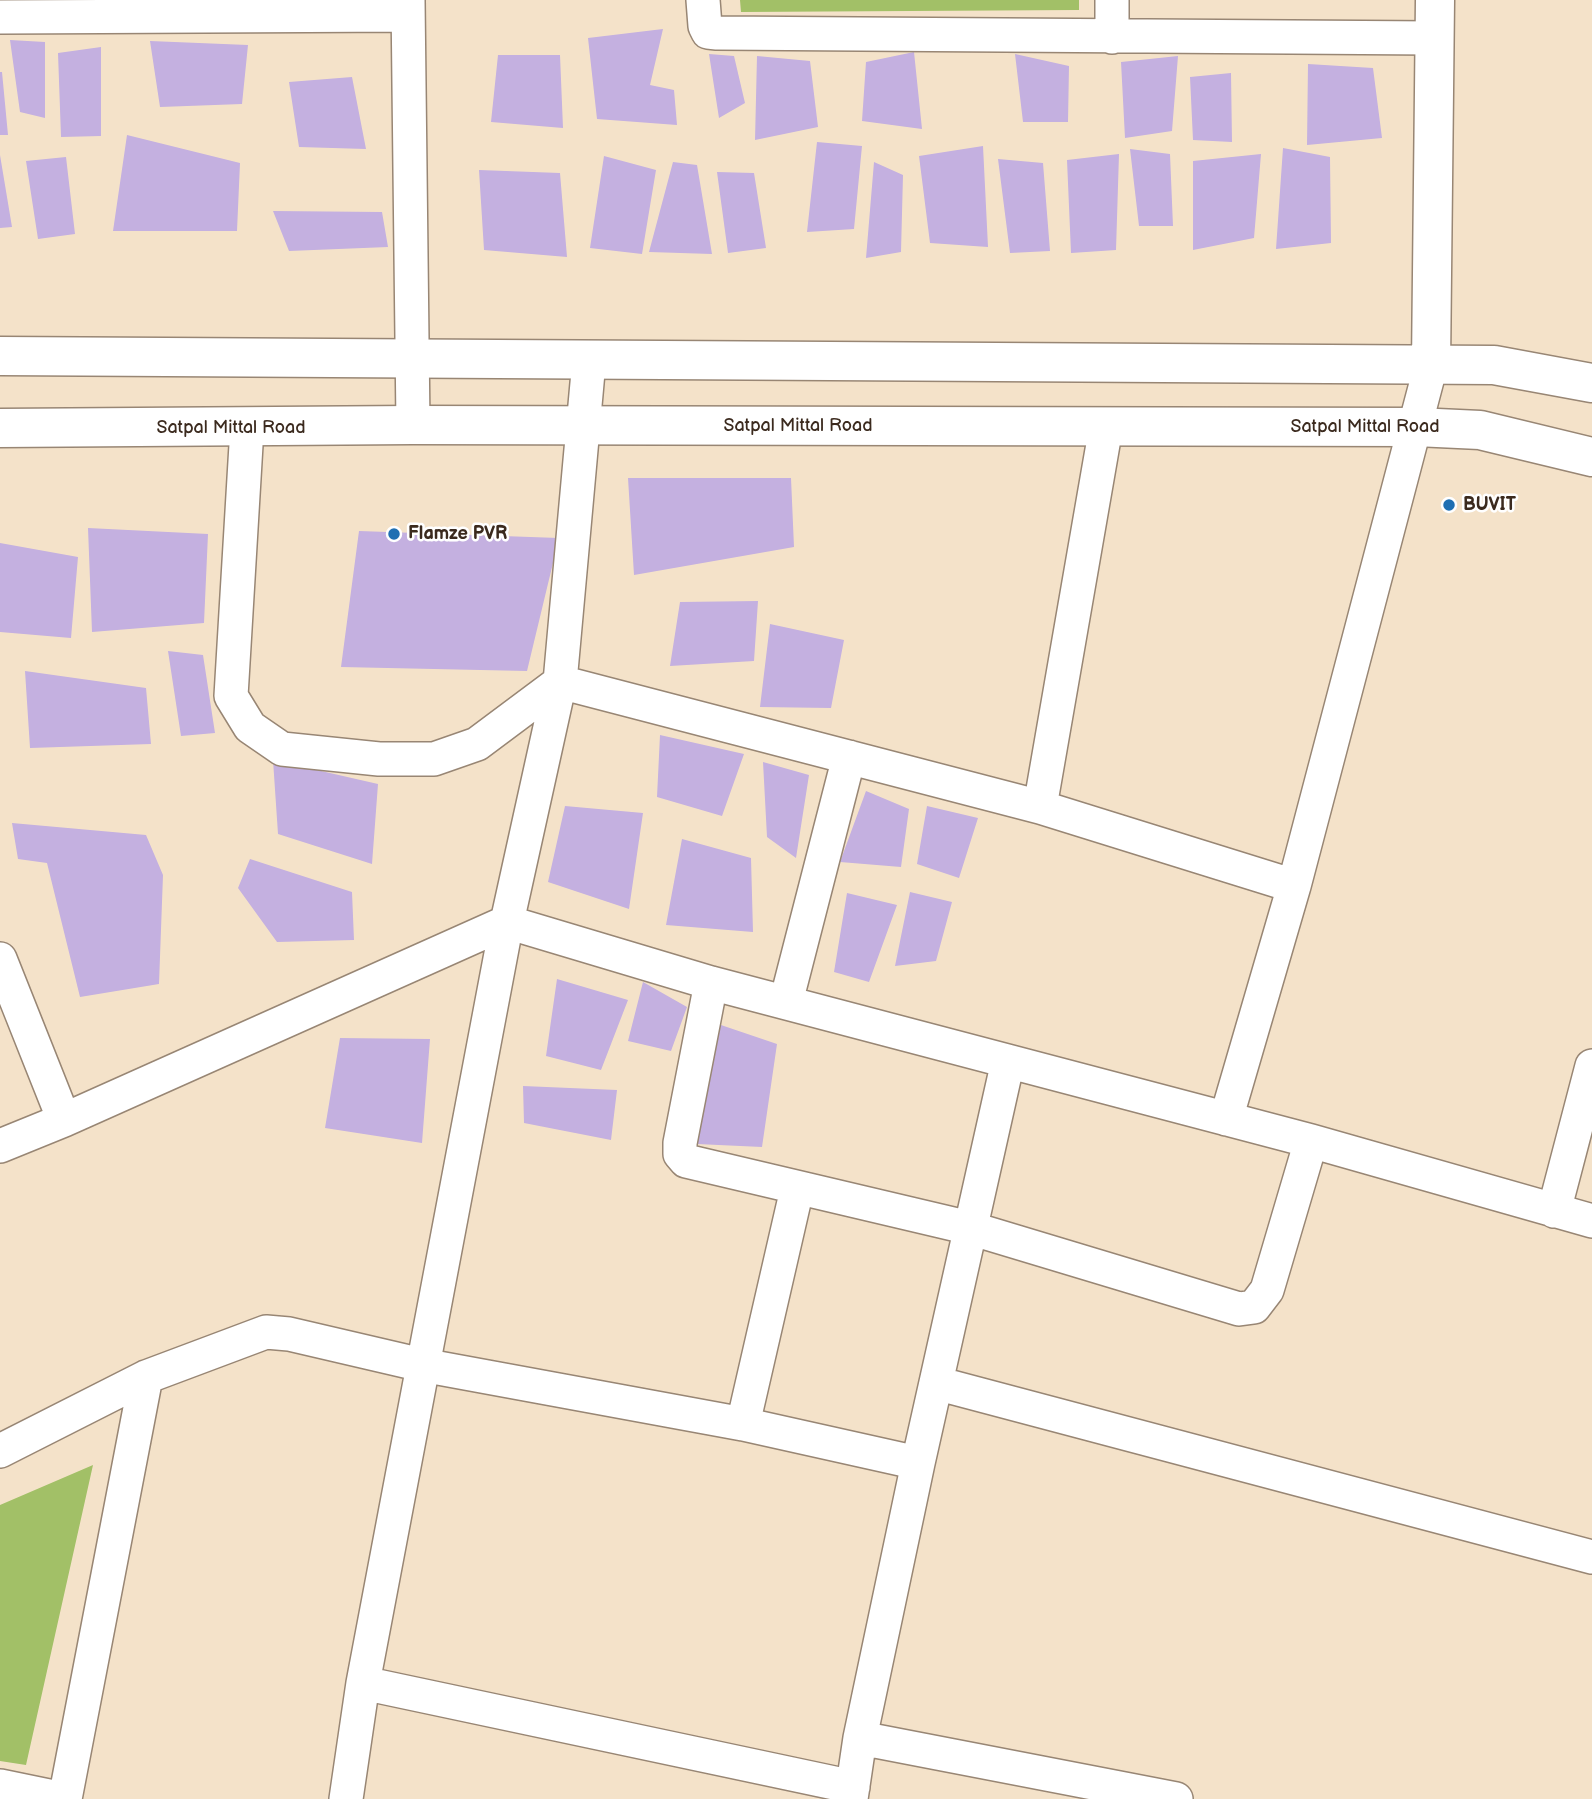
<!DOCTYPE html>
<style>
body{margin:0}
canvas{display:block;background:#f4e2c9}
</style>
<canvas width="1592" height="1799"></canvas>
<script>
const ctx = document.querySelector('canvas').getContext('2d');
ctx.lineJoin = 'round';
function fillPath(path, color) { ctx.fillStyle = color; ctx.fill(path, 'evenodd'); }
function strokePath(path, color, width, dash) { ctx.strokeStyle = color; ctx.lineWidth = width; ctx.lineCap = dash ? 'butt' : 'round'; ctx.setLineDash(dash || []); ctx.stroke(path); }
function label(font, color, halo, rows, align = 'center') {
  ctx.font = font + ' "Balsamiq Sans",sans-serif'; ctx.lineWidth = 5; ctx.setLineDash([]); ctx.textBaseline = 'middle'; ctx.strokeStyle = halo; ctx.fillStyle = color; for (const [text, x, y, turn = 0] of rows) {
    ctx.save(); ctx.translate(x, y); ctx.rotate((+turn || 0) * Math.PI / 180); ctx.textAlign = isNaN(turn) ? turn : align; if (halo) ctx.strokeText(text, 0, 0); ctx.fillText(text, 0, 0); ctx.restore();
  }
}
const green = new Path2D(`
 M740,0H1079V10L741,12Z
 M93,1465L26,1765L0,1761V1505Z`);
const building = new Path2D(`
 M663,29L650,85L674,90L677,125L597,119L588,38Z
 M10,40L45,42V118L20,112Z
 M150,41L248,45L242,104L160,107Z
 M101,47V136L61,137L58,53Z
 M914,52L922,129L862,121L866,62Z
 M709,54L734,56L745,103L719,118Z
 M1015,54L1069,66L1068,122H1023Z
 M498,55H560L563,128L491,122Z
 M757,56L810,61L818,127L755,140Z
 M1178,56L1172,131L1125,138L1121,62Z
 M1308,64L1373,68L1382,138L1307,145Z
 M0,72H2L8,135H0Z
 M1231,73L1232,142L1193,140L1190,77Z
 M352,77L366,149L299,147L289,82Z
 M127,135L240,163L237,231H113Z
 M817,142L862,146L854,229L807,232Z
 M983,146L988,247L930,243L919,156Z
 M1283,148L1330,157L1331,243L1276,249Z
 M1130,149L1170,154L1173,226H1139Z
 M1119,154L1116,250L1071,253L1067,160Z
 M1261,154L1254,238L1193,250V161Z
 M0,155L12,227L0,228Z
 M604,156L656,170L642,254L590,248Z
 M66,157L75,234L38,239L26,161Z
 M998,159L1043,163L1050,251L1010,253Z
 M673,162L697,165L712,254L649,252Z
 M874,162L903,175L901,252L866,258Z
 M479,170L560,173L567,257L484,250Z
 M717,172L754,173L766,248L728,253Z
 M273,211L382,212L388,247L289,251Z
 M628,478H791L794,547L634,575Z
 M88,528L208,534L204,623L92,632Z
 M359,531L559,538L527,671L341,667Z
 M0,543L78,557L71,638L0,632Z
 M758,601L754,661L670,666L680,602Z
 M770,624L844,640L831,708L760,707Z
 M168,651L203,655L215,733L181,736Z
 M25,671L146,688L151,744L30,748Z
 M660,735L744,754L722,816L657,797Z
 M273,760L378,784L372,864L278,834Z
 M763,762L809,775L796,858L767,837Z
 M866,791L909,809L901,867L840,862Z
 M565,806L643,813L629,909L548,882Z
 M927,806L978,818L959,878L917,864Z
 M12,823L146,835L163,875L159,984L80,997L47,863L18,859Z
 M682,839L751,858L753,932L666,925Z
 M250,859L352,892L354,940L277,942L238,888Z
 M910,892L952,902L936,961L895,966Z
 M847,893L897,905L869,982L834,972Z
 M557,979L628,1000L601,1070L546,1056Z
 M643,982L687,1007L671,1051L628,1041Z
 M718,1024L777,1044L762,1147L697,1144Z
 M340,1038L430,1039L422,1143L325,1128Z
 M523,1086L617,1090L611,1140L524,1123Z`);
const minor = new Path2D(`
 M408,0L413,425
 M703,0L705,26L708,32L717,33L1434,38
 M0,17L408,15
 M1112,37V0
 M247,428L231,696L250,727L282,749L379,759H434L477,744L560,682L1040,807L1294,886
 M1040,807L1106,427
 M0,959L64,1120L507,922L711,983L1311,1141L1592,1221
 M711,983L680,1143V1154L686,1161L970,1228L1239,1309L1254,1307L1267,1290L1311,1141
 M786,1002L849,757
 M1226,1119L1294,886L1431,365
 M0,1146L64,1120
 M1554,1211L1592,1066
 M936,1383L1592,1557
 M743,1424L797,1189
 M0,1451L146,1377L266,1332L289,1334L422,1365L743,1424L918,1463
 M363,1683L853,1787
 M860,1738L1176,1799
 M0,1786L63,1799
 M65,1799L146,1377
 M346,1799L363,1683L507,922L560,682L589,361
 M851,1799L860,1738L918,1463L1008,1061`);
const tertiary = new Path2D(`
 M0,356L1494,365L1592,383
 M1431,365L1435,0
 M0,428L413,425L1416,427L1480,430L1592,457`);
const markers = [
 [1449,505,7,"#1f6fb2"],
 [394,534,7,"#1f6fb2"]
];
const streetNames = [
 ["Satpal Mittal Road",798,426],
 ["Satpal Mittal Road",1365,427],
 ["Satpal Mittal Road",231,428]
];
const poiNames = [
 ["BUVIT",1463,505],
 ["Flamze PVR",408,534]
];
fillPath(green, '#a2c067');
fillPath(building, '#c4b0e0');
strokePath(minor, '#988674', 36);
strokePath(tertiary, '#988674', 41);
strokePath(minor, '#fff', 33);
strokePath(tertiary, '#fff', 38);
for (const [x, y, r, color] of markers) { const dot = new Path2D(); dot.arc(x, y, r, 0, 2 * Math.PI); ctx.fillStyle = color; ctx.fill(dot); strokePath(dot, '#fff', 2.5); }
label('18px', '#3b2a1e', '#fff', streetNames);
label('bold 18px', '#3b2a1e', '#fff', poiNames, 'left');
</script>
